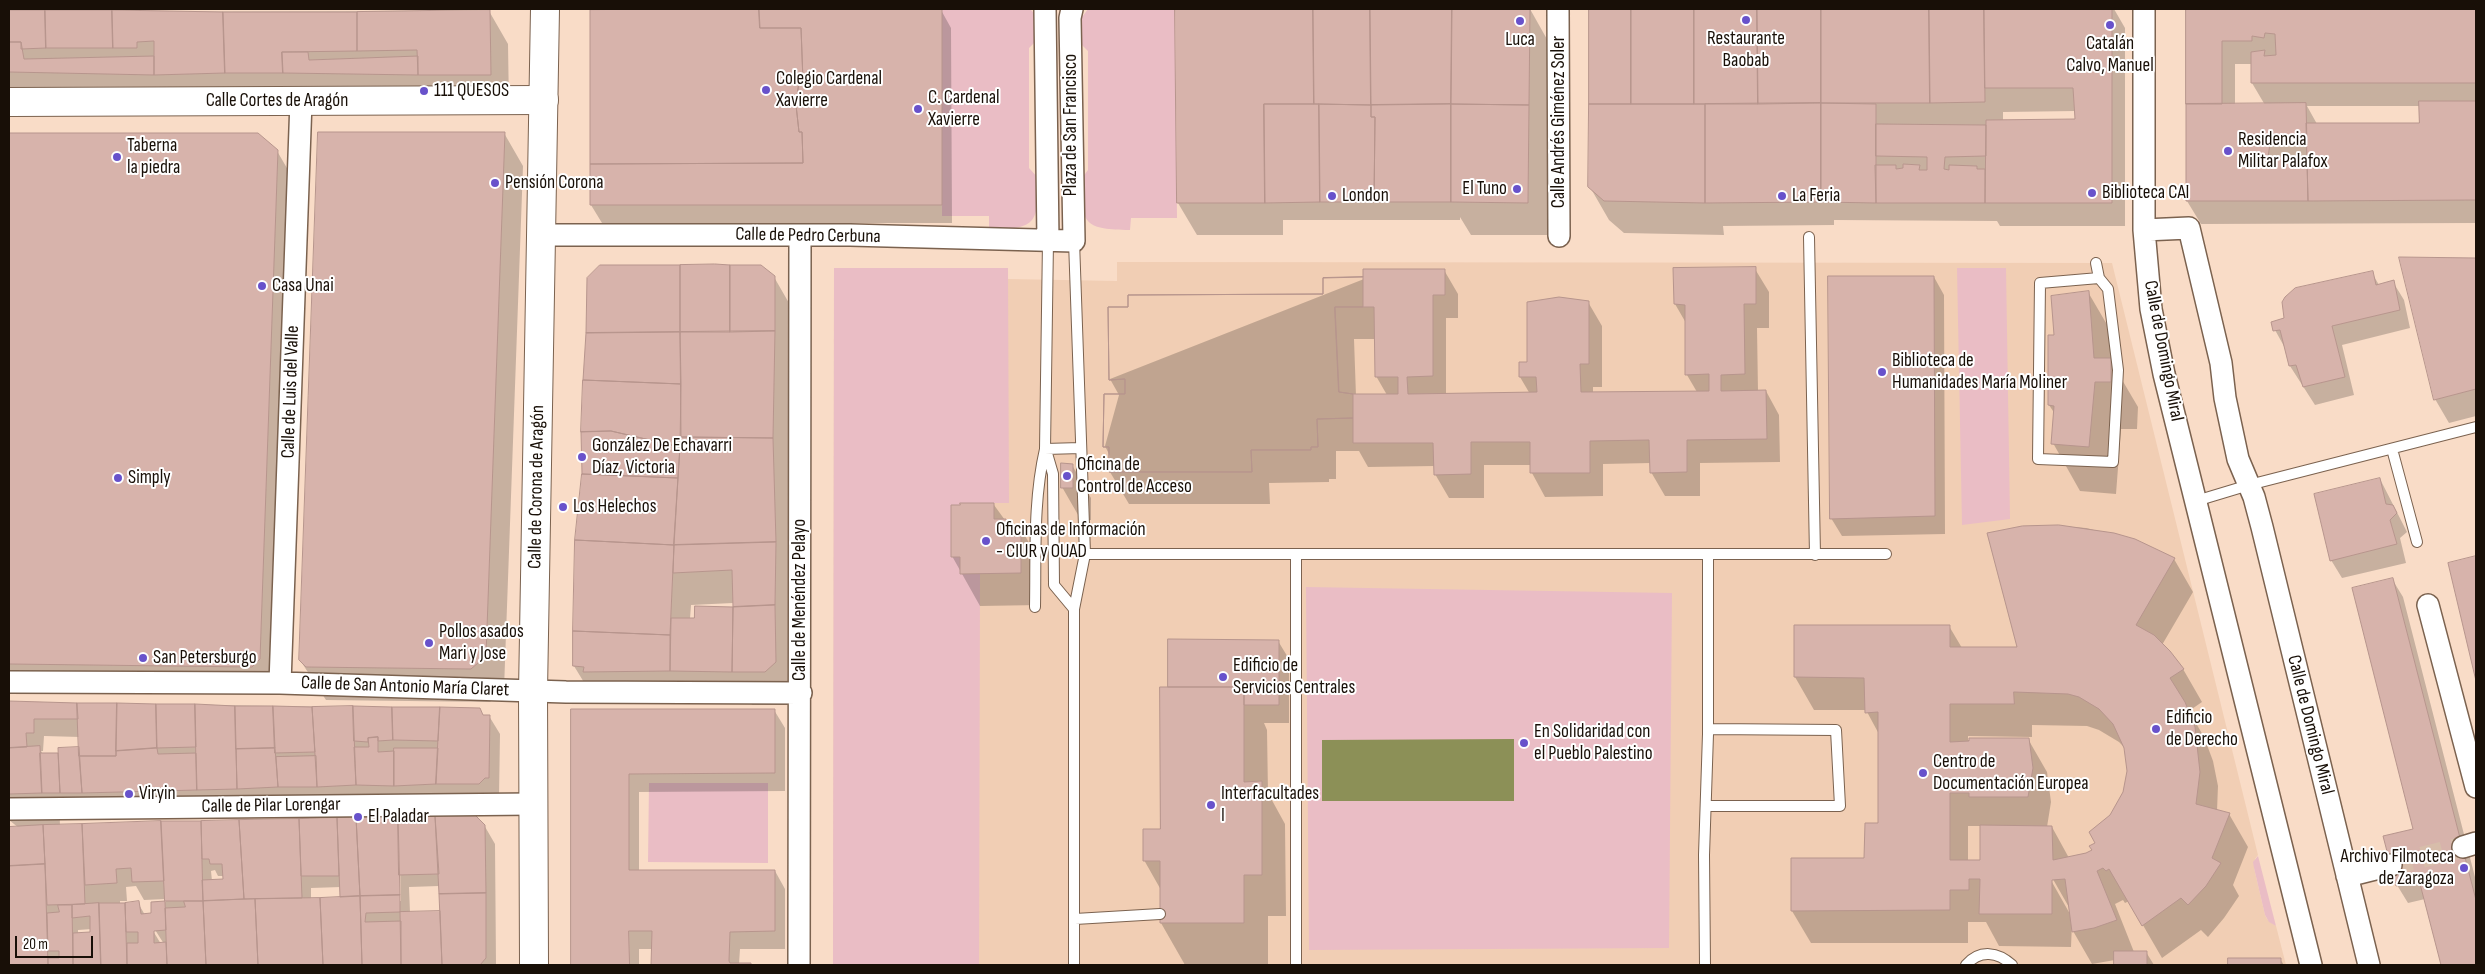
<!DOCTYPE html>
<meta charset="utf-8">
<style>
body{margin:0}
#map{position:relative;width:2485px;height:974px;overflow:hidden;background:#f9dcc7;font-family:"Sofia Sans Condensed",sans-serif}
canvas{display:block}
.frame{position:absolute;inset:0;border:10px solid #180f07;pointer-events:none}
.scale{position:absolute;left:15px;top:936px;width:78px;height:22px;box-sizing:border-box;border:2px solid #180f07;border-top:0;padding-left:6px;font-size:15px;line-height:18px;white-space:nowrap;color:#180f07;-webkit-text-stroke:4px #fff;paint-order:stroke}
</style>
<div id="map">
<canvas width="2485" height="974"></canvas>
<div class="frame"></div>
<div class="scale">20 m</div>
</div>
<script>
const ctx = document.querySelector('canvas').getContext('2d');
ctx.lineJoin = 'round';
function fillPath(path, color) { ctx.fillStyle = color; ctx.fill(path, 'evenodd'); }
function strokePath(path, color, width, dash) { ctx.strokeStyle = color; ctx.lineWidth = width; ctx.lineCap = dash ? 'butt' : 'round'; ctx.setLineDash(dash || []); ctx.stroke(path); }
function label(font, color, halo, rows, align = 'center') {
  ctx.font = font + ' "Sofia Sans Condensed",sans-serif'; ctx.lineWidth = 4; ctx.setLineDash([]); ctx.textBaseline = 'middle'; ctx.strokeStyle = halo; ctx.fillStyle = color; for (const [text, x, y, turn = 0] of rows) {
    ctx.save(); ctx.translate(x, y); ctx.rotate((+turn || 0) * Math.PI / 180); ctx.textAlign = isNaN(turn) ? turn : align; if (halo) ctx.strokeText(text, 0, 0); ctx.fillText(text, 0, 0); ctx.restore();
  }
}
const built = new Path2D(`
 M1117,262L2112,263L2258,855L2255,859L2254,868L2265,915L2267,919L2276,926L2286,965H833L834,268H1008V279L1117,281Z`);
const green = new Path2D(`
 M942,9H1030L1035,14L1039,38L1029,48V168L1039,179C1038,225 1035,229 989,229V216H942Z
 M1088,9H1175L1177,218H1131L1130,230C1086,229 1082,226 1079,182L1088,170V51L1078,41L1080,20Z
 M834,268H1008L1009,503H961L960,505L951,506V557H960V574H980L979,965H833Z
 M1957,268H2006L2010,519L1962,525Z
 M1306,587L1672,593L1669,948L1309,950Z
 M649,783H768V863L648,862Z
 M2258,856L2276,926L2269,922L2265,915L2254,868L2253,862Z`);
const water = new Path2D(`
 M1514,739V801H1322V740Z`);
const shadow = new Path2D(`
 M1530,9L1548,41L1547,235H1471L1460,217V220H1283V235H1197L1178,203L1176,11Z
 M1590,9H2114L2125,28V226H2000L1997,221L1834,220V225L1723,226L1724,235L1624,233L1609,220L1590,187ZM2076,111V121H2003V112Z
 M2187,9H2476V223L2201,224L2187,201ZM2235,64H2252V83L2265,105H2235ZM2307,106H2420L2421,125L2317,124Z
 M941,10L951,28L952,223H602L591,205Z
 M489,11L508,44L509,107L9,105V12Z
 M504,133L523,166L504,689L490,702L326,700L300,660Z
 M257,134L277,151L291,175L273,683L9,687V135Z
 M2401,259L2476,260V416L2449,423L2435,399Z
 M1755,269L1769,292V328H1757L1758,391H1766L1779,415L1780,462L1700,463V496H1665L1651,472V463L1603,464V496L1545,497L1532,473V465H1484V498H1449L1435,474V466L1368,467L1359,451H1336V479H1329V482L1269,483L1270,504H1129L1110,472V456L1105,446L1119,395L1110,379L1364,279L1444,270L1458,294V318H1446V395L1530,394L1520,377L1521,363H1529L1588,302L1602,326V387H1593V393L1697,392L1687,375L1686,323L1675,304ZM1354,339H1376V376L1387,395L1356,396Z
 M2372,273L2379,285L2393,282L2404,300L2410,328L2342,345L2354,395L2315,405L2290,366L2285,348L2275,330L2286,318Z
 M774,277L793,310L794,695L784,705H752L742,687L585,684L574,666L577,540ZM733,603V608L690,619L691,605Z
 M1934,277L1944,295L1945,534L1842,536L1831,518Z
 M2088,292L2116,340L2118,373L2138,407L2137,429H2121L2116,494L2080,491L2053,443L2055,414L2049,405L2055,336Z
 M1072,465L1091,498V520H1081L1062,487Z
 M2380,479L2407,532L2400,538L2406,563L2342,578L2331,560Z
 M994,505L1010,527H1020L1039,560L1040,605L980,606L952,556Z
 M2059,526L2086,528L2134,540L2174,559L2193,592L2162,645L2183,669L2202,702L2189,711L2204,737L2213,761L2218,786L2217,811L2229,814L2248,847L2233,885L2239,896L2224,918L2208,937L2201,930L2162,958L2129,901L2125,903L2123,900L2115,904L2134,952H2146L2154,965H2115V960L2092,964L2073,931L2072,923L2071,947L1999,946L1986,922H1968V943H1811L1792,911L1865,859L1880,824V736L1866,710H1814L1795,677L1949,626L1962,648H2019ZM2032,725L2087,726L2099,730L2119,742L2125,748L2128,771L2124,793L2094,851L2069,858L2052,827H2047L2051,802L2047,772L2028,739L1968,740V736L2032,737ZM1968,826H1981V861H1968ZM2050,874L2070,909V914L2048,875Z
 M2476,557V674L2449,564Z
 M2392,579L2403,597L2476,881V965H2442L2425,899L2408,903L2397,885L2415,829Z
 M1278,641L1289,659V723H1264L1267,730L1268,793L1285,824L1286,916H1268V965H1185L1161,923V890L1144,860L1161,830L1169,688Z
 M9,702L479,709L483,716H489L500,734L499,796L373,797L374,818L484,825L495,844L496,965H9V828H19L9,820ZM44,736L80,737V748L60,759L57,754H43L41,751H43ZM59,798H325L337,819L60,826ZM399,829L401,901H399ZM215,870L218,876H224V880L212,881L211,871ZM136,886L144,900L166,899V902L152,903V915H145L138,903H120V901H127L126,887ZM439,886L441,913H410L409,887ZM341,887L342,898L311,899V888ZM152,925L164,944H161L150,926ZM92,929V933L78,934V930Z
 M774,710L785,728V791L639,792V871H775L785,889V949H740L739,964L750,965H653V949H639V965H573V711Z
 M2230,959H2280L2284,965H2230Z`);
const building = new Path2D(`
 M759,9H942V205H590V164L803,163L802,132H799L796,105L799,81H803L801,28H760Z
 M759,9L760,28H801L803,81H799L796,105L799,132H802L803,163L590,164V10Z
 M1175,9H1313L1314,104H1264L1265,203H1177Z
 M1313,9H1370L1371,105L1314,104Z
 M1370,9H1452L1451,104L1371,105Z
 M1452,9H1530L1529,105L1451,104Z
 M1589,9H1631V104H1589Z
 M1631,9H1694V104H1631Z
 M1694,9H1757L1758,104H1694Z
 M1757,9H1821V103L1758,104Z
 M1821,9H1929L1930,103H1821Z
 M1929,9H1984L1985,102L1930,103Z
 M1984,9H2112V203H1985L1986,120L2075,119L2073,88H1985Z
 M2186,9H2476V83H2251V52L2265,50L2264,56L2276,55L2275,34L2265,33L2264,38L2252,36V41H2222V104H2186Z
 M9,10H45L46,48L21,49V42H9Z
 M45,10H112L113,48H46Z
 M112,10L223,12L225,73L154,75V41L137,42V48H113Z
 M490,10L491,75H418L417,50L357,51V12Z
 M223,12H357V51L282,52L283,73H225Z
 M9,42H21L24,59L154,56V75L9,72Z
 M282,52H308L309,60L418,56V75L283,73Z
 M2419,101H2476V200L2308,201L2306,123H2419Z
 M1821,103L1876,104V203L1821,202Z
 M1821,103V202L1705,203V104Z
 M2306,103L2307,145L2270,144L2268,157H2307L2308,201H2186V104Z
 M1264,104H1319L1320,202L1265,203Z
 M1319,104L1371,105V117H1375L1374,202H1320Z
 M1451,104V202H1374L1375,117H1371V105Z
 M1451,104L1529,105L1528,203L1451,202Z
 M1589,104H1705V203L1604,201L1588,187Z
 M1876,124L1986,125V156L1945,157L1944,169L1949,170V165L1977,166V169H1985V203H1876L1875,165H1896V169L1903,168V164L1920,165L1919,170H1927V157L1876,156Z
 M318,132H505L486,656L471,669L306,667L299,660Z
 M9,133H258L278,150L260,659L252,667L9,664Z
 M2399,257L2476,258V389L2434,400Z
 M715,264L730,265V332H680V265Z
 M600,265H680V332L586,333L587,278Z
 M730,265H761L775,276V331L730,332Z
 M1756,267V304H1744L1745,374L1721,375V391L1766,390L1767,439L1687,440V472L1650,473L1649,440L1590,441V473H1530V442H1471V474L1434,475L1433,443H1353V418L1317,419L1318,447H1311V450H1251L1252,472H1109V447H1103L1104,394H1125V379L1109,380L1108,307H1128V295L1323,294V278L1363,277V269H1445V295H1433V376L1407,377L1408,394L1537,392L1536,377H1519V362H1527V302L1559,297L1589,301V364H1580L1581,392L1709,391V374L1685,375V305L1674,304L1673,268ZM1335,307H1374L1375,377H1398V394H1353L1339,392Z
 M2373,271L2376,285L2394,280L2400,310L2332,326L2345,377L2303,387L2296,365L2289,366L2280,330L2273,331L2271,322L2284,318L2282,302L2285,297L2295,288Z
 M1828,276H1934L1935,516L1830,519Z
 M1363,277V307H1335L1339,392L1353,394V418L1317,419L1318,447H1311V450H1251L1252,472H1109V447H1103L1104,394H1125V379L1109,380L1108,307H1128V295L1323,294V278Z
 M2089,291L2094,358H2111V382H2095L2089,447L2051,444L2054,406L2048,405V335H2054L2051,296Z
 M775,331L773,438L681,437L680,332Z
 M680,332L681,384L583,380L586,333Z
 M583,380L681,384L680,447L611,431L581,432Z
 M611,431L680,447L678,478L582,474L581,432Z
 M681,437L773,438L776,542L674,545Z
 M1061,463L1073,464V488H1061Z
 M582,474L678,478L674,545L575,540Z
 M2380,478L2386,504L2393,505L2397,513L2390,520L2397,544L2330,561L2314,494Z
 M960,503H994V519H1006L1007,526H1021V573L960,574V557H951V505H960Z
 M2059,525L2114,533L2135,539L2175,558L2136,625L2154,635L2170,651L2184,669L2170,678L2185,702L2195,727L2200,772L2196,804L2230,813L2212,858L2221,863L2206,886L2188,905L2181,898L2142,926L2109,869L2106,871L2103,868L2097,871L2117,920L2094,928L2072,932L2065,879L2052,880V914H1979L1980,879H1969V890H1950V910L1791,911V858H1864L1865,823H1878V712L1865,713L1864,678L1794,677V625H1950V647H2017L1987,533L2022,526ZM2014,692L2068,694L2079,697L2099,709L2113,724L2124,748L2127,771L2123,792L2110,815L2089,832L2095,843L2089,846L2092,850L2086,853L2053,860L2052,826L1980,825V860H1950V793H1969V797H2028L2033,768L2029,738H1969V741L1950,742V704H2014Z
 M575,540L674,545L670,635L573,631Z
 M776,542L775,605L733,607L732,570L673,573L674,545Z
 M2476,556V681L2448,563Z
 M2393,578L2476,900V965H2441L2419,880L2396,886L2383,836L2413,829L2352,588Z
 M775,605L776,662L765,672H732L733,607Z
 M695,606L733,607L732,672L670,671L671,618H694Z
 M573,631L670,635V671L583,672L584,667L573,666Z
 M1168,639L1279,640V705H1244V687H1168Z
 M1160,687H1244V782L1262,781V875H1244V923H1160V861H1143V829H1160Z
 M9,701L77,703L78,719H34V733H26L27,747L9,748Z
 M77,703H117L116,756H79Z
 M117,703L156,704L157,748L116,751Z
 M156,704H195L196,747L157,748Z
 M195,704L235,706L237,789L197,790Z
 M235,706H273L275,748L236,749Z
 M273,706L312,707L315,752L275,753Z
 M353,706L392,707L393,740L378,741V737L368,738V742L354,741Z
 M353,706L356,785L317,787L312,707Z
 M392,707H440L438,741L393,740Z
 M440,707L480,708L483,715H490L489,778H485L479,784H436Z
 M571,709H775V773L629,774V870H775V931L730,932L729,961L730,963H751V965H571ZM629,931H652L651,965H630Z
 M378,737V752L394,751V786L356,785L354,747H369L368,738Z
 M40,746L42,793L9,794V748Z
 M79,747L82,793H60L58,748Z
 M157,748L158,754L196,753L197,790L82,793L79,756H116V751Z
 M275,748L278,787L237,789L236,749Z
 M394,748H438L436,784L394,786Z
 M40,753H58L60,793H42Z
 M316,756L317,787H278L276,757Z
 M474,814L485,825L486,893L439,894L435,816Z
 M398,816L400,895L360,896L356,817Z
 M398,816H435L439,874L399,875Z
 M356,817L360,896L340,897L337,818Z
 M337,818L339,876H301L299,819Z
 M299,819L302,898L244,899L239,820Z
 M239,820L244,899L203,901L202,880L223,879L222,864H210L209,859H202L201,821Z
 M161,821H201L203,901H165Z
 M161,821L164,881L132,882L131,868L116,869L117,883L85,885L82,824Z
 M82,824L85,904L47,905L43,825Z
 M43,825L45,864L9,866V827Z
 M45,864L48,965H9V866Z
 M486,893V958L480,965H442L439,894Z
 M400,895V912L366,913L365,922L401,921V965H362L360,896Z
 M360,896L362,965H323L320,898Z
 M320,898L323,965H258L255,899Z
 M255,899L258,965H206L203,901Z
 M139,901L141,914L151,913V902L165,901L166,930L154,931V943L166,942L167,965H127V943H138V932H126L125,903Z
 M184,901H203L206,965H167L165,908L185,907Z
 M99,903H125L127,965H101Z
 M99,903L101,965H73V933L90,932V916L72,918V905Z
 M58,905H72L73,965H48V958H59V951H48L47,913L59,912Z
 M440,911L442,965H401L400,912Z
 M2114,951H2147V965H2114Z
 M2228,958H2281V965H2228Z`);
const streetTunnel = new Path2D(`
 M2391,865L2463,847`);
const lane = new Path2D(`
 M1809,237L1815,555
 M1074,241L1085,554L1074,609V965
 M2096,263L2099,278L2108,289L2118,370L2113,462L2038,459L2040,283L2099,278
 M1045,449L1081,448
 M2392,449L2417,542
 M1046,450L1053,474L1054,585L1074,609
 M2196,501L2249,485L2476,427
 M1085,554H1886
 M1035,607C1036,554 1033,501 1045,449L1048,241
 M1706,806H1840L1836,730L1708,729
 M1075,919L1160,914
 M1296,965V555
 M1705,965L1704,855L1708,734V555
 M1966,965C1980,949 1998,952 2012,965`);
const street = new Path2D(`
 M1045,9L1048,241
 M1558,9L1559,236
 M2144,9V230L2151,309L2164,374L2311,965
 M2144,230L2189,228L2221,363L2225,398L2238,459L2254,497L2262,527L2369,965
 M542,235H850L1074,241L1070,18L1072,9
 M2428,605L2476,787
 M9,682L280,683L566,692L801,693
 M280,683L301,101
 M9,809L534,804
 M2463,847L2476,843
 M2347,876L2391,865
 M799,965L800,235`);
const secondary = new Path2D(`
 M9,102L544,100`);
const primary = new Path2D(`
 M534,965L533,691L545,9`);
const markers = [
 [1746,20,5,"#6852cb"],
 [1520,21,5,"#6852cb"],
 [2110,25,5,"#6852cb"],
 [766,90,5,"#6852cb"],
 [424,91,5,"#6852cb"],
 [918,109,5,"#6852cb"],
 [2228,151,5,"#6852cb"],
 [117,157,5,"#6852cb"],
 [495,183,5,"#6852cb"],
 [1517,189,5,"#6852cb"],
 [2092,193,5,"#6852cb"],
 [1332,196,5,"#6852cb"],
 [1782,196,5,"#6852cb"],
 [262,286,5,"#6852cb"],
 [1882,372,5,"#6852cb"],
 [582,457,5,"#6852cb"],
 [1067,476,5,"#6852cb"],
 [118,478,5,"#6852cb"],
 [563,507,5,"#6852cb"],
 [986,541,5,"#6852cb"],
 [429,643,5,"#6852cb"],
 [143,658,5,"#6852cb"],
 [1223,677,5,"#6852cb"],
 [2156,729,5,"#6852cb"],
 [1524,743,5,"#6852cb"],
 [1923,773,5,"#6852cb"],
 [129,794,5,"#6852cb"],
 [1211,805,5,"#6852cb"],
 [358,817,5,"#6852cb"],
 [2464,868,5,"#6852cb"]
];
const poiNames = [
 ["Restaurante",1746,39,"center"],
 ["Baobab",1746,61,"center"],
 ["Luca",1520,40,"center"],
 ["Catalán",2110,44,"center"],
 ["Calvo, Manuel",2110,66,"center"],
 ["Colegio Cardenal",776,79],
 ["Xavierre",776,101],
 ["111 QUESOS",434,91],
 ["C. Cardenal",928,98],
 ["Xavierre",928,120],
 ["Residencia",2238,140],
 ["Militar Palafox",2238,162],
 ["Taberna",127,146],
 ["la piedra",127,168],
 ["Pensión Corona",505,183],
 ["El Tuno",1507,189,"right"],
 ["Biblioteca CAI",2102,193],
 ["London",1342,196],
 ["La Feria",1792,196],
 ["Casa Unai",272,286],
 ["Biblioteca de",1892,361],
 ["Humanidades María Moliner",1892,383],
 ["González De Echavarri",592,446],
 ["Díaz, Victoria",592,468],
 ["Oficina de",1077,465],
 ["Control de Acceso",1077,487],
 ["Simply",128,478],
 ["Los Helechos",573,507],
 ["Oficinas de Información",996,530],
 ["- CIUR y OUAD",996,552],
 ["Pollos asados",439,632],
 ["Mari y Jose",439,654],
 ["San Petersburgo",153,658],
 ["Edificio de",1233,666],
 ["Servicios Centrales",1233,688],
 ["Edificio",2166,718],
 ["de Derecho",2166,740],
 ["En Solidaridad con",1534,732],
 ["el Pueblo Palestino",1534,754],
 ["Centro de",1933,762],
 ["Documentación Europea",1933,784],
 ["Viryin",139,794],
 ["Interfacultades",1221,794],
 ["I",1221,816],
 ["El Paladar",368,817],
 ["Archivo Filmoteca",2454,857,"right"],
 ["de Zaragoza",2454,879,"right"]
];
const streetNames = [
 ["Calle Cortes de Aragón",277,101],
 ["Calle Andrés Giménez Soler",1559,122,-90],
 ["Plaza de San Francisco",1071,125,-90],
 ["Calle de Pedro Cerbuna",808,236,1],
 ["Calle de Domingo Miral",2163,351,79],
 ["Calle de Luis del Valle",291,392,-88],
 ["Calle de Corona de Aragón",537,487,-89],
 ["Calle de Menéndez Pelayo",800,600,-90],
 ["Calle de San Antonio María Claret",405,687,2],
 ["Calle de Domingo Miral",2310,725,76],
 ["Calle de Pilar Lorengar",271,806,-1]
];
fillPath(built, '#f1ceb4');
fillPath(green, '#eabdc5');
fillPath(water, '#8c9057');
fillPath(shadow, '#0003');
fillPath(building, '#d7b3ab');
strokePath(building, '#b7958d', 1);
strokePath(streetTunnel, '#d7bdaa', 21, [21, 11]);
strokePath(lane, '#7b624f', 12);
strokePath(street, '#7b624f', 24);
strokePath(secondary, '#7b624f', 30);
strokePath(primary, '#7b624f', 30);
strokePath(lane, '#fff', 10);
strokePath(street, '#fff', 21);
strokePath(secondary, '#fff', 28);
strokePath(primary, '#fff', 28);
for (const [x, y, r, color] of markers) { const dot = new Path2D(); dot.arc(x, y, r, 0, 2 * Math.PI); ctx.fillStyle = color; ctx.fill(dot); strokePath(dot, '#fff', 2); }
label('19px', '#180f07', '#fff', poiNames, 'left');
label('19px', '#180f07', '#fff', streetNames);
</script>
